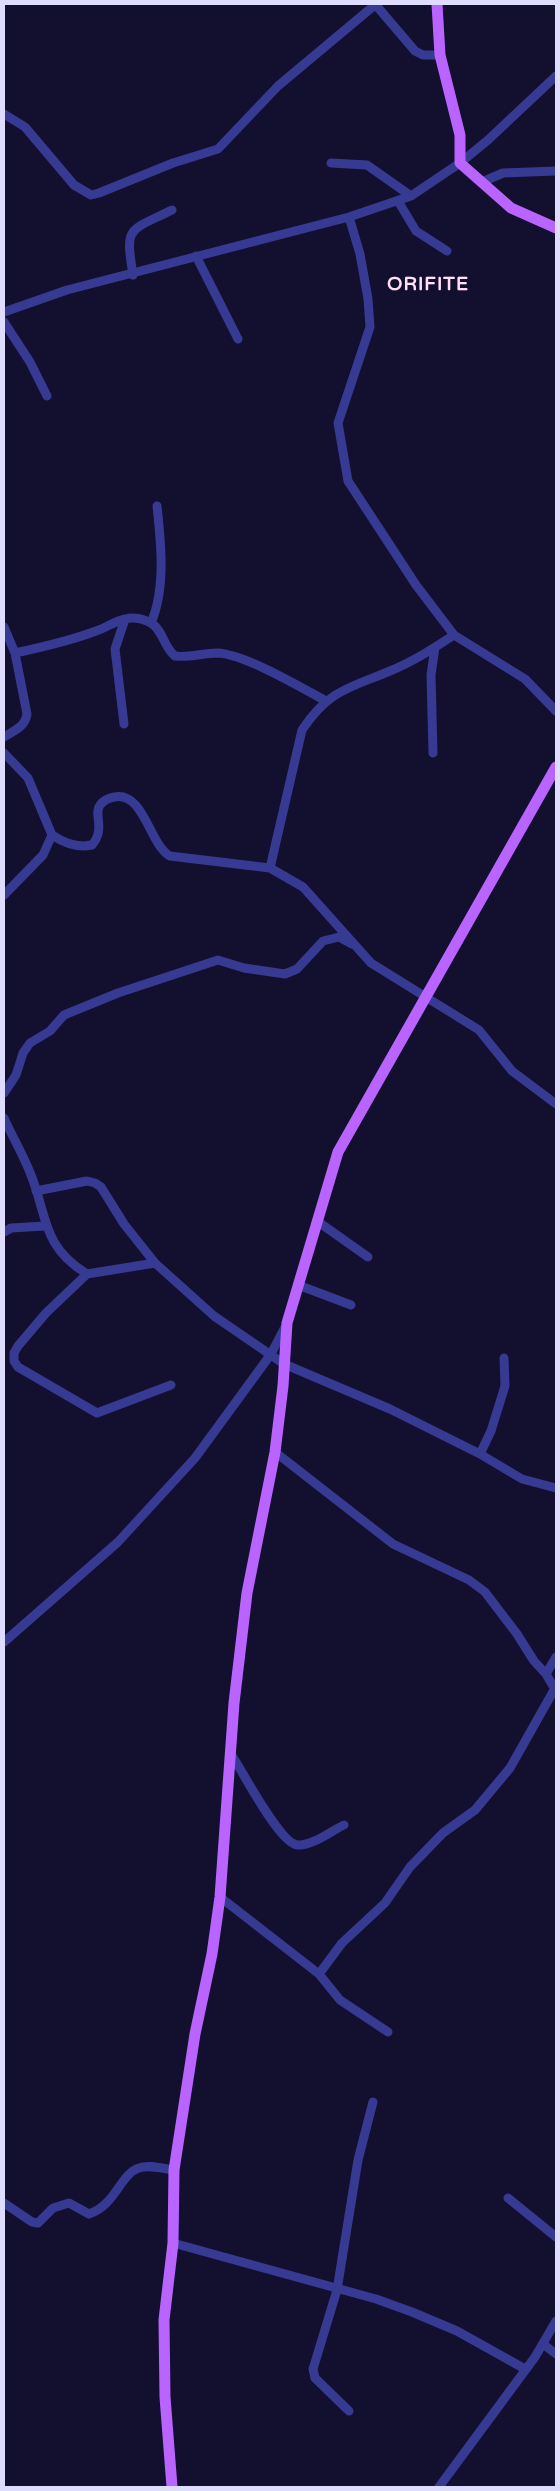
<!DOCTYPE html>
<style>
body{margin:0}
#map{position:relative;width:560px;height:2491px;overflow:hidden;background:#130f2f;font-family:"Varela Round",sans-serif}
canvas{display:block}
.frame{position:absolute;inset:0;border:5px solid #deddff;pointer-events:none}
</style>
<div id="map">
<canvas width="560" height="2491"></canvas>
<div class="frame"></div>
</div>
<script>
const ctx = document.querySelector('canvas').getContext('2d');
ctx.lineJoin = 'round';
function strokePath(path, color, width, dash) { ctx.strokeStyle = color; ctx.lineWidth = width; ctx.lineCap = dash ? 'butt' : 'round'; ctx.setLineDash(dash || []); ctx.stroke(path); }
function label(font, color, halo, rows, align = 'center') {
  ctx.font = font + ' "Varela Round",sans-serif'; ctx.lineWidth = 5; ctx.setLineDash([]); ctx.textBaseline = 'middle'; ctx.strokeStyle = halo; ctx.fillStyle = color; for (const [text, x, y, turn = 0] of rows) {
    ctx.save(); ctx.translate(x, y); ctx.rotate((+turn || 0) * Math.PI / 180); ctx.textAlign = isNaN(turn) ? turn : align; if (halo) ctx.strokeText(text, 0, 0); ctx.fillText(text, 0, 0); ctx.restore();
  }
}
const minor = new Path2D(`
 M375,4L415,51L423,55H440
 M4,114L25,127L74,185L91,195L99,193L173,163L218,149L278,86L376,4
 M331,163L367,165L411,196
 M482,182L503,173L556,171
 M398,201L416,231L447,251
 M349,217L360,254L368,299L370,327L338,423L348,481L416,585L454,635L525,679L556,711
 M196,256L238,339
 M133,275C125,225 128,232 172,210
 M4,312L67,290L349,217L411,196L460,163L488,140L556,76
 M4,322L30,362L47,396
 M151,623C166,588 161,543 157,506
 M4,627L15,653L27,714C25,727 15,730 4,737
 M15,653C43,647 70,641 96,631C106,628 115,621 125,619C133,617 143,619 151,623C163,630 164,648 175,656C189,658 203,653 217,653C245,654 300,687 326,701
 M124,724L115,649L125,619
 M4,753L28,778L52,835C64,843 78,848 92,845C106,829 93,814 100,805C103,801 109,798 114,797C144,791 149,844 170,856L270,868L303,887L371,963L479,1030L512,1071L556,1104
 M433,753L431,675L435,647
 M270,868L302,730C329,690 349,688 390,671C413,662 434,648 454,635
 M4,895L43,855L52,835
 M4,1093L16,1075L23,1053L30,1043L50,1031L64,1015L118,993L218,960L244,968L285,974L297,969L323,941L339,937L352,944
 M4,1118C12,1136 22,1153 29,1170C48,1214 40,1245 87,1274
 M36,1191L87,1181L95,1183L101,1187L124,1224L155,1263L214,1316L284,1364L390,1409L480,1454L522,1479L556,1488
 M317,1221L368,1257
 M4,1232L11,1228L45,1226
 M155,1263L87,1274L46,1313L18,1346L14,1353V1361L18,1367L97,1413L171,1385
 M298,1285L351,1305
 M275,1452L393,1544L469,1580L485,1592L517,1634L534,1661L546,1674L556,1691
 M480,1454L491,1431L505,1386L504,1358
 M4,1642L118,1542L195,1458L271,1354L285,1327
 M546,1674L556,1657
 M231,1754C242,1770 280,1845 298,1845C312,1846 331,1831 344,1825
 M220,1897L319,1974L340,2000L388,2032
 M319,1974L342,1943L385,1903L410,1867L443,1833L475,1810L510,1768L554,1690
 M508,2198L556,2237
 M4,2203L32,2222L38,2223L53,2208L69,2203L89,2214C116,2205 120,2174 139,2168C149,2164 164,2169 174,2170
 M173,2243L376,2299L412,2312L457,2331L525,2369
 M543,2344L556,2354
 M349,2411L315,2378L313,2369L337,2290L358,2160L373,2102
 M439,2487L535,2357L556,2321`);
const major = new Path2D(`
 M437,4L440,55L460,135V163L511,208L556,228
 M172,2487L165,2397L164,2320L173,2243L174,2170L195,2034L212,1954L220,1897L234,1703L247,1593L275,1452L283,1386L287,1323L338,1152L556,767`);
const districtNames = [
 ["ORIFITE",428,285]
];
strokePath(minor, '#373a92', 9);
strokePath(major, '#ba64ff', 11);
ctx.letterSpacing = '1px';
label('bold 19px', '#ffdff6', '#130f2f', districtNames);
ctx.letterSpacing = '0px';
</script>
